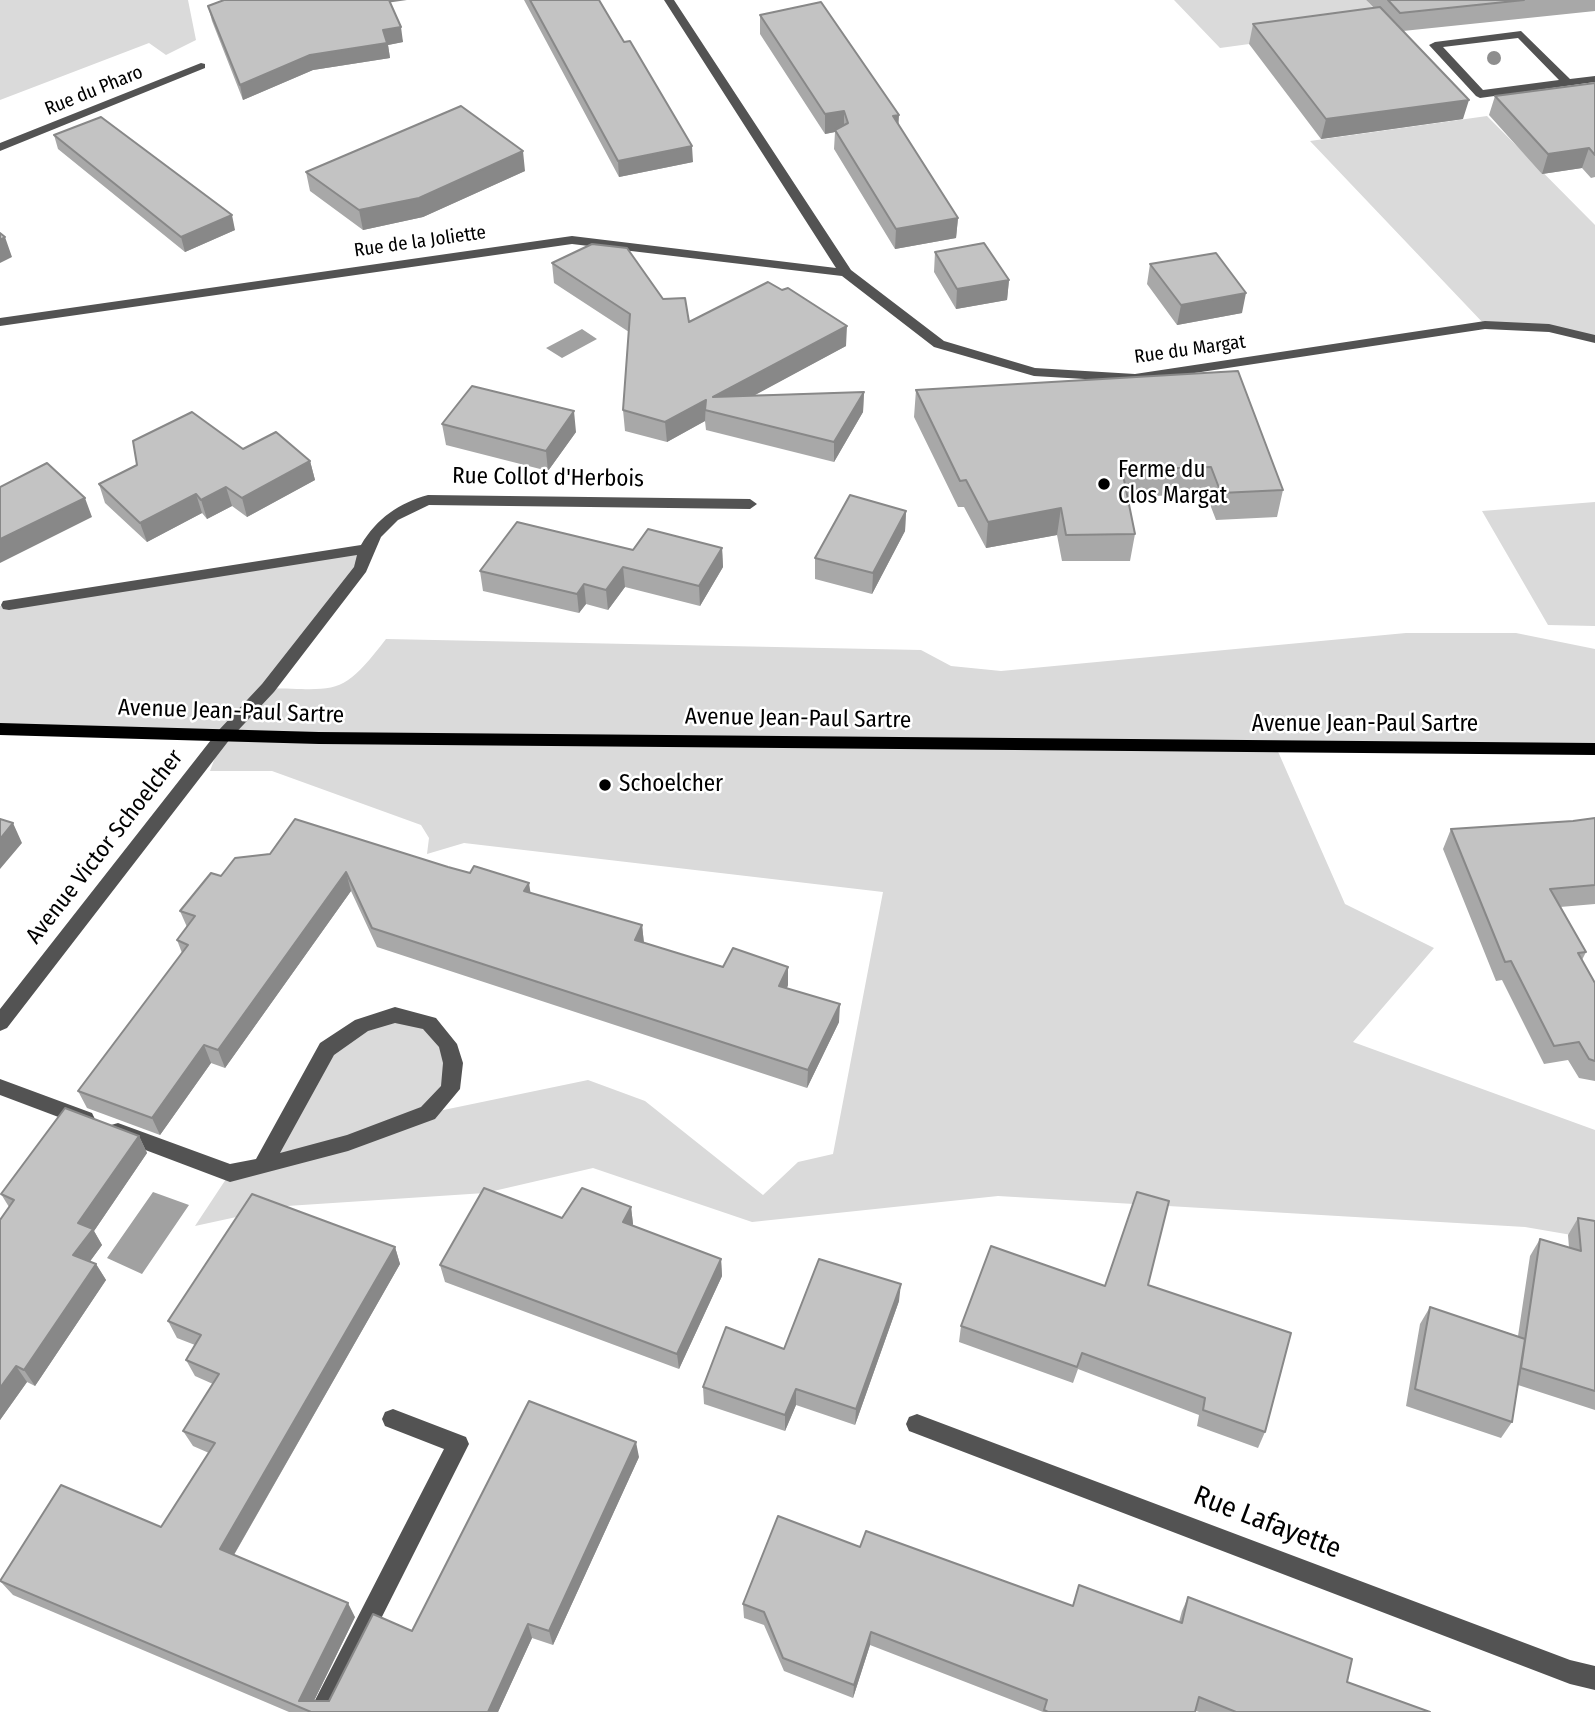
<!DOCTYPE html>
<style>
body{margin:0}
canvas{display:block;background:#fff}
</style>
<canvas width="1595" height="1712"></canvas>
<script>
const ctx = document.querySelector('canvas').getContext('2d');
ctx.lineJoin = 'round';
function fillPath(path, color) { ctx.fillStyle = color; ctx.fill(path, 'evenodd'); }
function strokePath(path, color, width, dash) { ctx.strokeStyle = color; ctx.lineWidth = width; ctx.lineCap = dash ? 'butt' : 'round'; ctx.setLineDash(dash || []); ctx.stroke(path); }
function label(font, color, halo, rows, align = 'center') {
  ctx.font = font + ' "Fira Sans Condensed",sans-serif'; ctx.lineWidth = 5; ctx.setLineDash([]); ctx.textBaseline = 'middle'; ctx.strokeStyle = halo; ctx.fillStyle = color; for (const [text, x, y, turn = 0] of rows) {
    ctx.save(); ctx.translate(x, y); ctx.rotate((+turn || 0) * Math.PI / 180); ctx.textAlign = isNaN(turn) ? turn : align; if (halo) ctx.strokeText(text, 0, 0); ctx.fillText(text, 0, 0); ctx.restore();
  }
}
const green = new Path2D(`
 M0,0H188L196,40L166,55L149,43L0,100Z
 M1174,0H1366L1388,25L1220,48Z
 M1487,116L1595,225V339L1549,328L1485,325L1310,141Z
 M1595,502V626L1548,625L1482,511Z
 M365,549L361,568L269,688C339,690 342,696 386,639L921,650L951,666L1001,671L1406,633H1516L1595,649V749L1276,747L1345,904L1434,948L1353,1042L1595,1130V1239L1525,1227L998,1196L752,1222L593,1168L485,1193L287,1206L195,1226L230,1173L262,1166L327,1049L395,1015L429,1023L453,1063L429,1113L588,1080L645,1101L763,1195L798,1162L833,1154L883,892L464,843L427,854L429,838L421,825L272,771H210L223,736L0,731V606Z`);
const water = new Path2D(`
 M582,329L597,339L562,358L546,348Z
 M153,1192L189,1205L142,1274L107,1258Z`);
const minor = new Path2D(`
 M664,0H674L851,270L944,341L1035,368L1135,374L1485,321L1549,324L1595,335V343L1549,332L1485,329L1135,382L1034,376L934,347L842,276L572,244L0,326V318L572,236L836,268Z
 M1521,31L1570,79L1595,76V82L1480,98L1476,96L1429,45L1435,42ZM1518,38L1559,80L1483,90L1443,47Z
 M201,63L205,64V68L0,151V143Z
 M428,495L750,499L757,504L750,509L429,505L398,520L381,537L366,572L274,692L230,739L7,1028L0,1031V1009L218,731L262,684L354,567L357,555L9,610L3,609L1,605L3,601L361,545C377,518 399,503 428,495Z
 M395,1007L436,1018L457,1044L463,1063L460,1089L435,1119L348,1151L230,1182L111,1137L108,1131L111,1125L118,1123L230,1164L256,1159L320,1043L355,1020ZM395,1023L423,1029L439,1047L443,1063L441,1086L421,1107L347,1135L280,1153L334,1055L368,1031Z
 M0,1079L92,1113L95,1119L92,1125L85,1127L0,1095Z
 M393,1409L466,1437L469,1444L334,1712H309L444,1449L385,1426L382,1419L385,1412Z
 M917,1414L1570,1660L1595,1666V1690L1570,1684L909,1431L906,1424L909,1417Z`);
const major = new Path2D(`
 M0,723L319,732L1595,743V755L319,744L0,735Z`);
const trees = [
 [1494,58]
];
const wall = new Path2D(`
 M524,0H599L693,162L619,177Z
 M1366,0H1595V11L1403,31L1463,119L1321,139L1249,44L1253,24L1374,8Z
 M390,3L403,42L388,45L390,58L313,70L243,100L212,21L208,6Z
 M760,15L899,125L958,218L956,238L895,249L834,149L835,132L825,134L760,34Z
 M1595,83V177L1591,178L1582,168L1542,174L1489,115L1495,96Z
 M54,135L235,230L185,252L58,149Z
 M525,171L423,217L363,230L310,191L306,172Z
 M935,252L1009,280L1007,300L956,309L934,272Z
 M552,263L663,299L689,322L846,346L754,395L864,392L863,412L834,462L706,430L705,421L667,442L625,431L623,410L629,332L554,283Z
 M1150,264L1242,313L1177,325L1147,284Z
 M1238,371L1283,490L1277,517L1216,520L1206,494L1127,497L1135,534L1130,561H1062L1057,535L986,548L964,507H958L914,417L916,390Z
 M442,424L576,432L548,471L446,445Z
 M243,449L310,461L315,480L247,517L232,506L207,519L202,513L147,542L105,503L99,484Z
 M906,511L905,531L872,594L815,579V558Z
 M722,548L723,567L700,606L625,587L608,610L586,604L579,613L483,591L480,571L633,550Z
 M1595,818V904L1560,907L1586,952L1582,960L1595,983V1081L1579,1078L1568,1060L1544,1064L1502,980L1496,981L1443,849L1451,829L1573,821Z
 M235,858L531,893L642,925L644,943L723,967H788V985L787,988L839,1022L807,1088L377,947L351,891L225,1068L211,1063L160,1135L87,1108L78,1091L182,953L177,940L187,927L180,911L221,876Z
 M139,1136L147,1153L94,1231L102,1245L90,1261L96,1264L106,1280L35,1386L27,1382L0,1420V1220L9,1207L1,1194Z
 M631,1207L633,1224L632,1226L721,1259L722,1276L679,1369L445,1282L440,1265L562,1218Z
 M1578,1218L1595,1221V1410L1518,1385L1512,1422L1501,1438L1406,1406L1420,1324L1430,1307L1518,1336L1530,1256L1540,1239L1569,1248L1568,1235Z
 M395,1247L400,1264L234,1555L355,1617L314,1701H329L412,1631L639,1457L553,1645L532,1638L498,1712H289L13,1595L0,1581L161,1527L209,1453L193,1446L183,1431L213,1384L195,1376L186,1360L195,1345L177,1338L168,1321Z
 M1148,1285L1265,1432L1258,1448L1197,1426L1199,1415L1078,1369L1073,1383L959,1342L961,1326L1105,1286Z
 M899,1301L855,1425L796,1405L785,1431L704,1404L703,1387L784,1349Z
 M860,1547L1073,1606L1179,1622L1182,1611L1188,1597L1347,1682L1430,1712H1199L1196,1711L1195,1712H1043L870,1645L853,1698L784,1671L764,1625L744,1618L743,1604Z`);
const shadedWall = new Path2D(`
 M386,0H407L386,3Z
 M401,27L403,42L388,45L390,58L313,70L243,100L240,85L310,55L383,30Z
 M1469,100L1463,119L1321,139L1326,119Z
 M844,111V130H835V132L825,134V114Z
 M899,115L898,135L893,116Z
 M692,146L693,162L619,177L618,161Z
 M1589,148L1582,168L1542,174L1548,154Z
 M523,151L525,171L423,217L363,230L359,210Z
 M232,215L235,230L185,252L181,237Z
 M958,218L956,238L895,249L896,229Z
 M5,237L12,257L0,263V240Z
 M1009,280L1007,300L956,309L957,289Z
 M1246,293L1242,313L1177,325L1181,305Z
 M847,326L846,346L720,414L713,397Z
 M864,392L863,412L834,462V442Z
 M706,400L705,421L667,442L665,422Z
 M574,411L576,432L548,471L546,451Z
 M310,461L315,480L247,517L242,498Z
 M226,487L232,506L207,519L201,500Z
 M196,494L202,513L147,542L140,523Z
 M85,498L92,517L0,563V539Z
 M1061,508L1057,535L986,548L988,522Z
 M906,511L905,531L872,594L873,573Z
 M722,548L723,567L700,606L699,586Z
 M623,567L625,587L608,610L606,590Z
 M584,584L586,604L579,613L577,594Z
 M13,823L22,843L0,869V839Z
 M346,872L351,891L225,1068L218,1050Z
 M529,883L532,902L524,891Z
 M642,925L644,944L635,940Z
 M788,967V985L780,1004L779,986Z
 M840,1004L839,1022L807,1088L808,1070Z
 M204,1045L211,1063L160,1135L152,1118Z
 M139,1136L147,1153L94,1231L102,1245L83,1271L73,1255L78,1223Z
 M631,1207L633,1224L625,1239L623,1222Z
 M395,1247L400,1264L229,1563L220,1549Z
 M721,1259L722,1276L679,1369L677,1354Z
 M96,1264L106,1280L35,1386L24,1370Z
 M901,1284L899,1301L855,1425L856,1409Z
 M16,1366L27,1382L0,1420V1388Z
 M796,1389V1405L785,1431V1415Z
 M636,1442L639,1457L553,1645L549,1631Z
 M348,1603L355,1617L309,1711L299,1701Z
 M528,1624L532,1638L498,1712H488Z
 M871,1632L870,1645L853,1698L854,1685Z`);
const building = new Path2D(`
 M224,0H389L401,27L383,30L387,43L310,55L240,85L208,6Z
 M530,0H599L624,42L630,41L692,146L618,161Z
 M1388,0H1524L1400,13Z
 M821,2L899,115L893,116L958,218L896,229L835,130L848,123L844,111L825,114L760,15Z
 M1380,7L1469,100L1326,119L1253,24Z
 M1595,83V155L1589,148L1548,154L1495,96Z
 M461,106L523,151L419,198L359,210L306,172Z
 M101,117L232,215L181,237L54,135Z
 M0,233L5,237L0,240Z
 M984,243L1009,280L957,289L935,252Z
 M592,244L627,248L663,299L685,298L689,322L768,282L782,290L788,288L847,326L713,397L864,392L834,442L705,410L706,400L665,422L623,410L630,314L552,263Z
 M1216,253L1246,293L1181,305L1150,264Z
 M1238,371L1283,490L1221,493L1211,467L1122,470L1135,534L1066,535L1061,508L988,522L966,480L960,481L916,390Z
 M472,386L574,411L546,451L442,424Z
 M192,412L243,449L276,432L310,461L242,498L226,487L201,500L196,494L140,523L99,484L137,465L133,441Z
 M47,463L85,498L0,539V487Z
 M850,495L906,511L873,573L815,558Z
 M517,522L633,550L648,529L722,548L699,586L623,567L606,590L584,584L577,594L480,571Z
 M1595,818V885L1550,889L1586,952L1578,953L1595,983V1061L1589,1059L1579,1042L1554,1046L1511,961L1505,962L1451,829L1573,821Z
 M0,819L13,823L0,839Z
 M295,819L448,867L470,873L474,866L529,883L524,891L642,925L635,940L723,967L733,948L788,967L779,986L840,1004L808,1070L372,928L346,872L218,1050L204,1045L152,1118L78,1091L188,945L177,940L195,916L180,911L211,873L221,876L235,858L270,854Z
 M65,1108L139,1136L78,1223L93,1229L73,1255L96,1264L24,1370L16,1366L0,1388V1220L14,1200L1,1194Z
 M484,1188L562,1218L582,1188L631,1207L623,1222L721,1259L677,1354L440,1265Z
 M1137,1192L1169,1201L1148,1285L1291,1333L1265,1432L1203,1410L1205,1398L1082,1353L1077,1367L961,1326L991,1246L1105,1286Z
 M252,1194L395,1247L220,1549L348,1603L299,1701H329L373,1614L412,1631L529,1401L636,1442L549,1631L528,1624L488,1712H311L0,1581L61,1485L161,1527L215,1443L183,1431L219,1374L186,1360L201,1335L168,1321Z
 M1578,1218L1595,1221V1391L1521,1368L1540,1239L1581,1251Z
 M819,1259L901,1284L856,1409L796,1389L785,1415L703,1387L726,1327L784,1349Z
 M1430,1307L1525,1339L1512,1422L1415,1389Z
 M778,1516L860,1547L866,1531L1073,1606L1079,1585L1182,1623L1188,1597L1352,1659L1347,1682L1430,1712H1236L1199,1697L1195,1712H1048L1044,1710L1047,1700L871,1632L854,1685L783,1658L764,1612L743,1604Z`);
const markers = [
 [1104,484,7,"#000"],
 [605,785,7,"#000"]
];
const farStreetnames = [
 ["Rue du Pharo",94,91,-22],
 ["Rue de la Joliette",420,242,-8],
 ["Rue du Margat",1190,350,-8]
];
const poiNames = [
 ["Ferme du",1118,471],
 ["Clos Margat",1118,497],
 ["Schoelcher",619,785]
];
const streetNames = [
 ["Rue Collot d'Herbois",548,478,1],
 ["Avenue Jean-Paul Sartre",231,712,2],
 ["Avenue Jean-Paul Sartre",798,719,1],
 ["Avenue Jean-Paul Sartre",1365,725],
 ["Avenue Victor Schoelcher",105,847,-52]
];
const nearStreetnames = [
 ["Rue Lafayette",1267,1523,21]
];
fillPath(green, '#dadada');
fillPath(water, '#a1a1a1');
fillPath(minor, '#535353');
fillPath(major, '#000');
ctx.fillStyle = '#8e8e8e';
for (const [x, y] of trees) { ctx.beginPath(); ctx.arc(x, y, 7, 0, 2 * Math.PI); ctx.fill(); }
fillPath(wall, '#a8a8a8');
fillPath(shadedWall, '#888');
fillPath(building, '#c3c3c3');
strokePath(building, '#888', 2);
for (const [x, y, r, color] of markers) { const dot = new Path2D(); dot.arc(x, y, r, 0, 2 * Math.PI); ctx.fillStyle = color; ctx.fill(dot); strokePath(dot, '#fff', 2.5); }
label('19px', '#000', '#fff', farStreetnames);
label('23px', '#000', '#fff', poiNames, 'left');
label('23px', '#000', '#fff', streetNames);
label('28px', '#000', '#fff', nearStreetnames);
</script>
